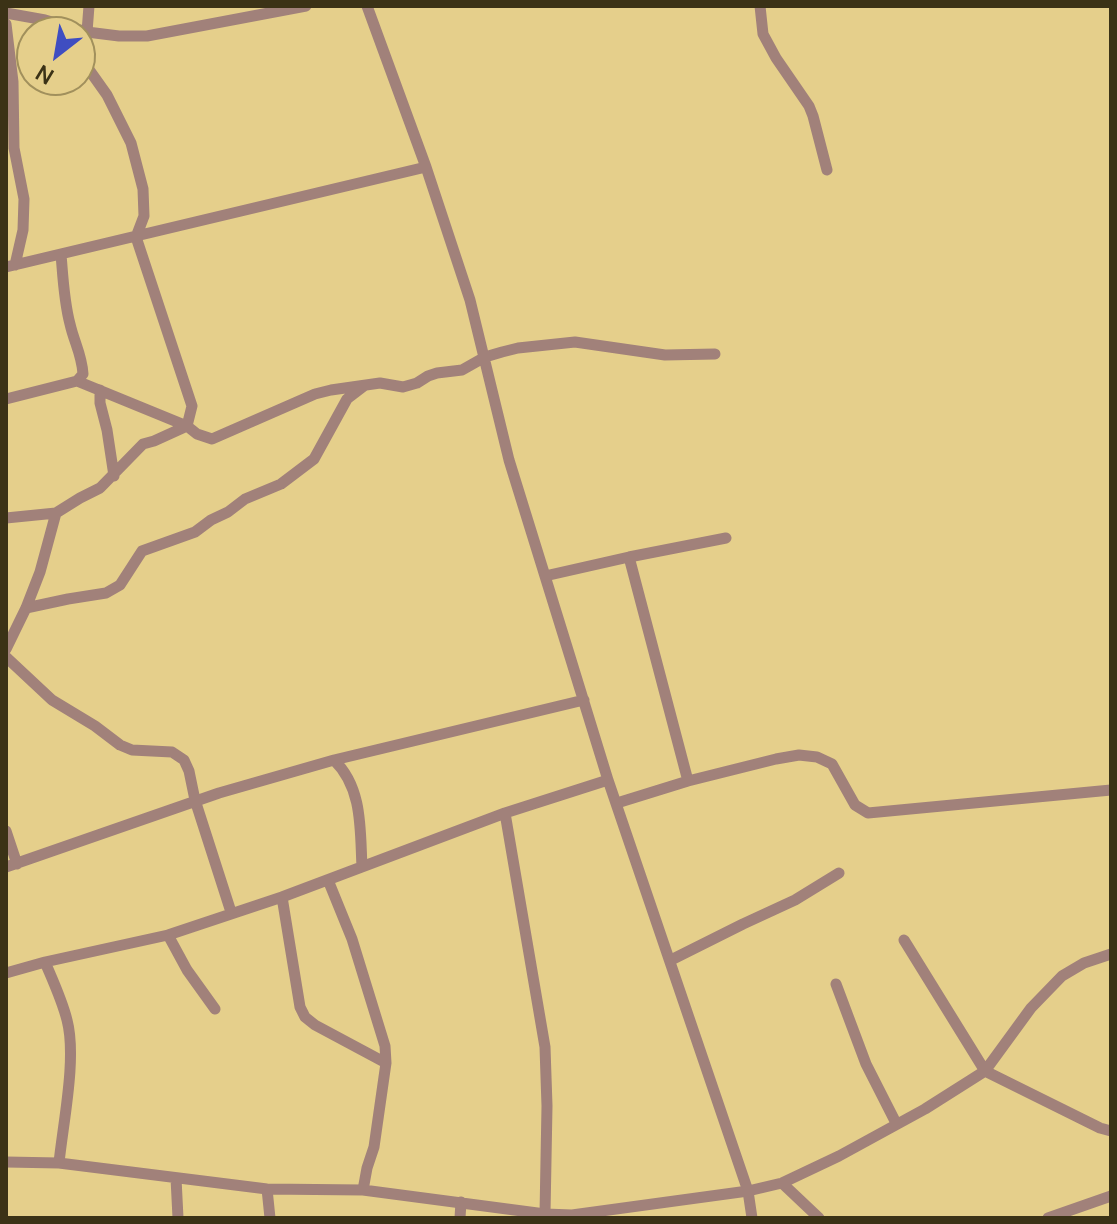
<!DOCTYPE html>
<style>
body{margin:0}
#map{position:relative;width:1117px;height:1224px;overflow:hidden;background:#e5cf8b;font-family:Manrope,sans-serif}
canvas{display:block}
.frame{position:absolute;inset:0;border:8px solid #3b3216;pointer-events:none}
.north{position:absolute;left:16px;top:16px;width:80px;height:80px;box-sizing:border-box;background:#e5cf8b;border:2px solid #a1905c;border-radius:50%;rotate:211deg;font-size:22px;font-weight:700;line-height:32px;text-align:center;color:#3b3216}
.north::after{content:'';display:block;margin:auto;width:28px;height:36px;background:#3f4ec1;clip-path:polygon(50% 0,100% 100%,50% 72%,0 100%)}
</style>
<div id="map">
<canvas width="1117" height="1224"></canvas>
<div class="frame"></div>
<div class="north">N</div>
</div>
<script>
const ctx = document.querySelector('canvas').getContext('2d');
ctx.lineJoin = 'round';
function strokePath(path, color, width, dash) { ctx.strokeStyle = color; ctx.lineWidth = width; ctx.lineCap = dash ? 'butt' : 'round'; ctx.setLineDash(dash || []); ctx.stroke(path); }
const minor = new Path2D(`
 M367,6L426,167L470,300L509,460L567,647L608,780L748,1191L752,1218
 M760,6L763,34L776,58L809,106L813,116L827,170
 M6,13L45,20L87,32L119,36H147L306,6
 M6,24L13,82L14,148L24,199L23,230L15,265
 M87,32L89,6
 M6,267L426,167
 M77,381L187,426L197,434L212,439L315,394L331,390L380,383L403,387L417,383L428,376L437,373L462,370L485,357L502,352L518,348L575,342L665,355L715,354
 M100,390V403L107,430L114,476
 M6,399L77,381L83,374C82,355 74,342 70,324C64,302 63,278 61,254
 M6,518L56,513L80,498L100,488L143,444L154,441L187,426L192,406L136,237L144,216L143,189L131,143L107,95L80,57
 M629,557L688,781
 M545,576L629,557L726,538
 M26,608L68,599L106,593L120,585L142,551L195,532L211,520L228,512L245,499L281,484L314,459L347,399L364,386
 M6,649L26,608L40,572L56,513
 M6,657L52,700L95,726L120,745L132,750L172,752L184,760L189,771L195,800L231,912
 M334,760C363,788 360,830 362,867
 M617,803L688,781L776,759L799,755L817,757L832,764L855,805L868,813L1111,790
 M505,813L545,1047L547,1106L545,1214
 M6,831L17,864
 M6,867L219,793L334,760L584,700
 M328,880L352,939L385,1046L386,1063L374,1147L367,1168L363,1190
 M282,897L300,1007L305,1017L315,1025L386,1063
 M168,935L187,970L215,1009
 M904,940L985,1071L1100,1128L1111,1131
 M671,960L743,924L795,900L839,873
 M45,962C53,981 62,1000 67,1020C77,1058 63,1123 59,1163
 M6,973L45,962L168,935L282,897L505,813L608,780
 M836,984L866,1064L896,1123
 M6,1162L59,1163L267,1189L363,1190L545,1214L572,1215L748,1191L782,1183L839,1156L925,1109L985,1071L1031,1008L1062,976L1084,963L1111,954
 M176,1178L178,1218
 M782,1183L819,1218
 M267,1189L270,1218
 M460,1218L461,1202
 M1048,1218L1111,1196`);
strokePath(minor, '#a1817a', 11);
</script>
